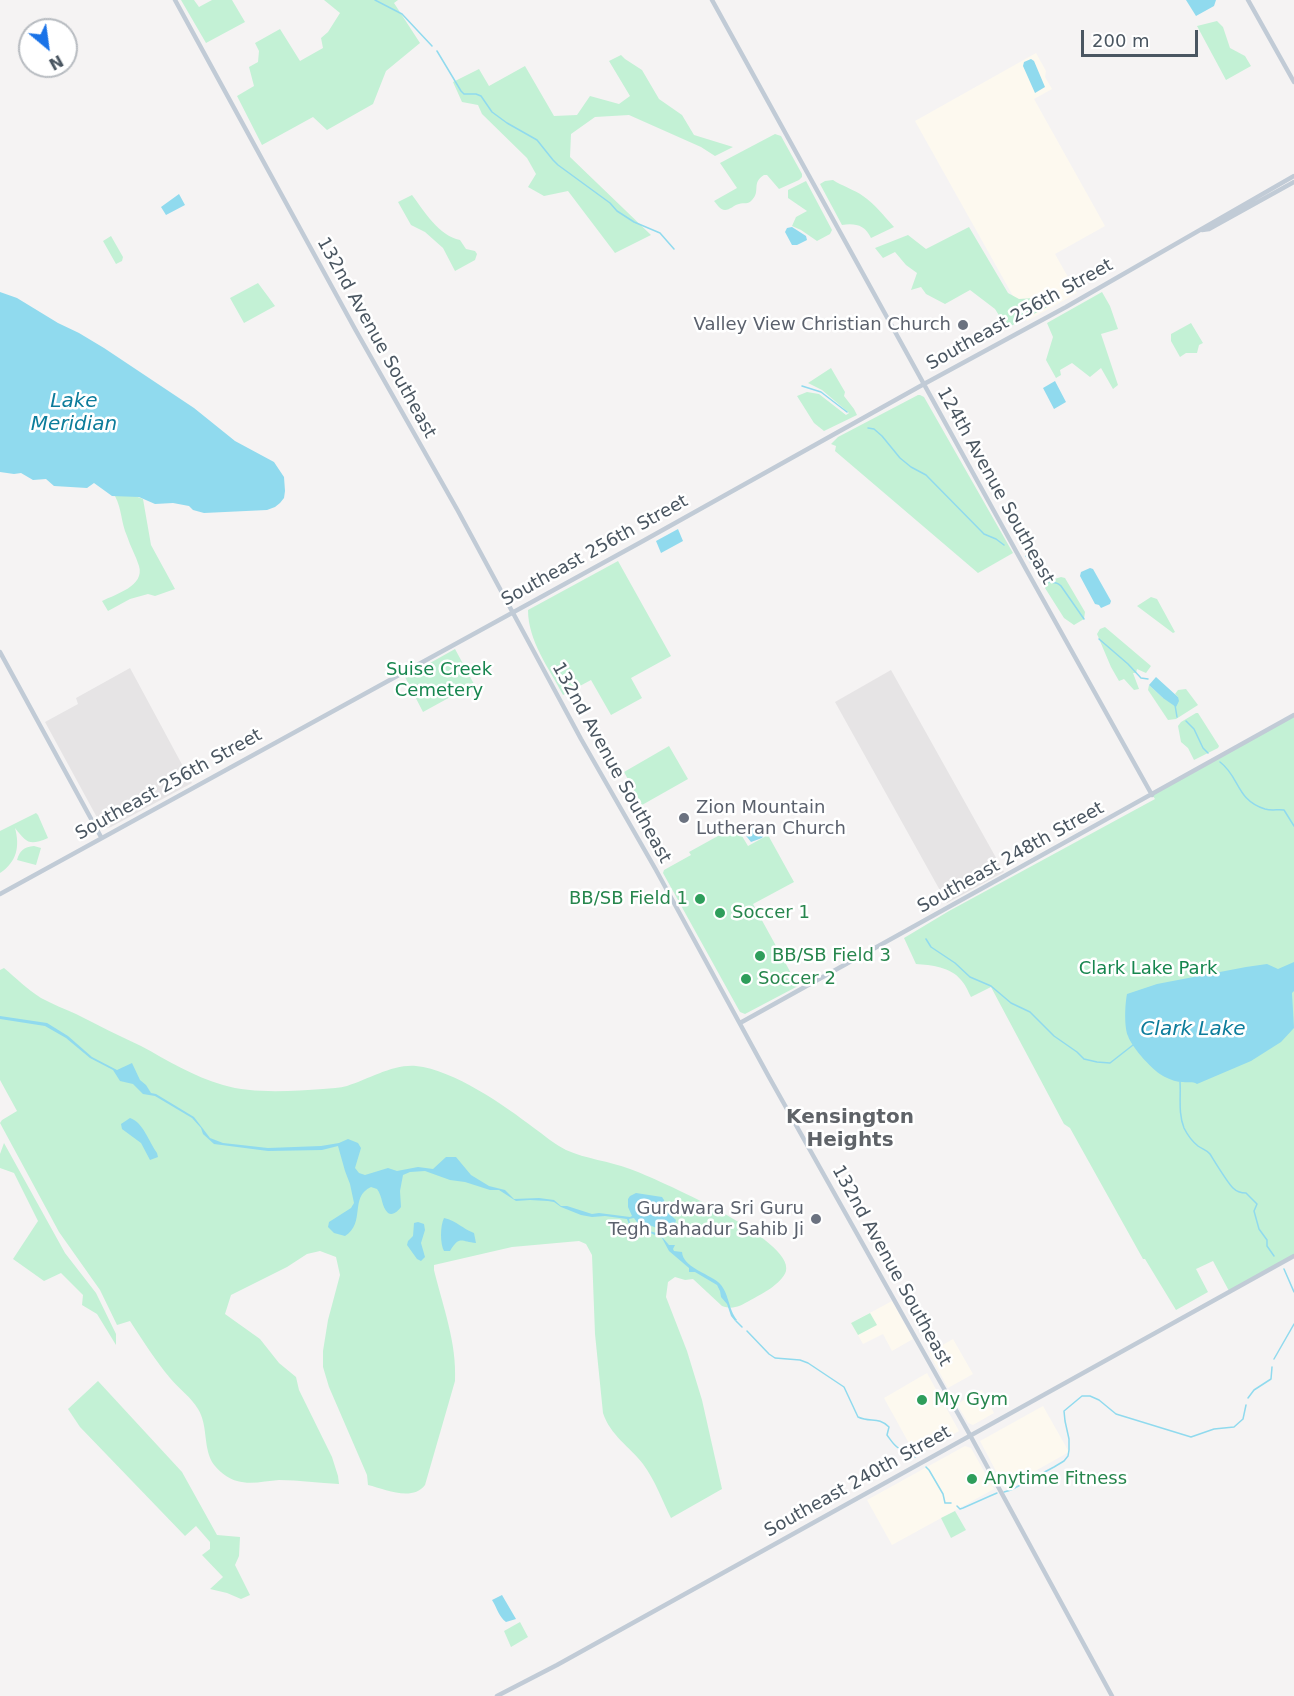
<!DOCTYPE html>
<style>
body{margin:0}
#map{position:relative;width:1294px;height:1696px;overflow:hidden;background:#f5f3f3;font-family:"DejaVu Sans",sans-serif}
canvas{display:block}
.north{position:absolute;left:18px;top:18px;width:60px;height:60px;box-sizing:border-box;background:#fff;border:2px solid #b7bbc0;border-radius:50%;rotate:151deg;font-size:16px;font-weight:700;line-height:24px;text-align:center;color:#4a5661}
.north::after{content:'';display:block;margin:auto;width:21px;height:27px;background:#1a73e8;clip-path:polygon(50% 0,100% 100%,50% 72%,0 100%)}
.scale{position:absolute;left:1081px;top:30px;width:117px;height:27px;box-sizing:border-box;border:3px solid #4a5661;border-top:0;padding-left:8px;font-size:18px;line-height:21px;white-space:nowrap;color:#4a5661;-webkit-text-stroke:4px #fff;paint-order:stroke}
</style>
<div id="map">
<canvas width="1294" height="1696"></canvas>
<div class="north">N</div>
<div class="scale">200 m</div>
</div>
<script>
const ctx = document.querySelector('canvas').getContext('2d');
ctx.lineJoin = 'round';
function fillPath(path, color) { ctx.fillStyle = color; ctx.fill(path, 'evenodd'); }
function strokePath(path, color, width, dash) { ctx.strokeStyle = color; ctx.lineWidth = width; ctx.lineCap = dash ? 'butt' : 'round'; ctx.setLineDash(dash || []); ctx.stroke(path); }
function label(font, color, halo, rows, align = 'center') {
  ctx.font = font + ' "DejaVu Sans",sans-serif'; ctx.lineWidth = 5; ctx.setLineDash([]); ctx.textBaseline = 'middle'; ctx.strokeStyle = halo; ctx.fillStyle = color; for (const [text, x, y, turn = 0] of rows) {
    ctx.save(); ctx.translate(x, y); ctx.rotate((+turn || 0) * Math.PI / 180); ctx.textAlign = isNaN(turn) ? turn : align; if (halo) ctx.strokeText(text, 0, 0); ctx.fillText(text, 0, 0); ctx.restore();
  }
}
const commercial = new Path2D(`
 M1036,53L1046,71L1045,77L1052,89L1034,99L1105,226L1055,254L1077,293L1027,321L915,121Z
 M892,1301L913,1339L892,1351L883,1334L863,1344L851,1323Z
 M953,1339L973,1374L948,1388L929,1353Z
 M927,1373L959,1431L916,1456L884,1398Z
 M982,1390L994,1413L973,1425L968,1423L957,1404Z
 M1043,1406L1069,1452L1005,1488L980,1441Z
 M965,1446L971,1448L994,1489L892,1545L867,1500Z`);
const education = new Path2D(`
 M130,668L192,783L111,827L107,828L100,823L45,722L78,704L76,698Z
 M891,670L1004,872L947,903L835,702Z`);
const green = new Path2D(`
 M181,0H194L199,7L212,0H232L245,22L206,43Z
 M324,0H398L394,3L420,43L386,71L373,104L327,130L313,117L262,145L237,96L254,86L249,67L258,62L259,51L255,43L280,29L300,61L323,48L321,38L328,32L340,13Z
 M1217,21L1223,27L1230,48L1245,56L1251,66L1226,80L1197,26Z
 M621,55L625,59L642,70L659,99L682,115L694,135L733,147L715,156L701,147L629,115L595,117L571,134L570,157L651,235L615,253L568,191L544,196L528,187L536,174L527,158L482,114L478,105L462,102L453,82L479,69L489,86L525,66L554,116L577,115L590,96L619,104L630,96L609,61Z
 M775,134L781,136L802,174V177L799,180L779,189L767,175H764C751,183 761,191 752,200C748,205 744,202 739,204C734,205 730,210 725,210C720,210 717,204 714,201L737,188L720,163Z
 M833,180C842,186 855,190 863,196C875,204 884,216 894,227L871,238C865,225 855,223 842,225L820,184L825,181Z
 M806,181L832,230L830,234L817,241L801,230L792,226L796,217L807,211L788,198V190Z
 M412,195C424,211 439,236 460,240L466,249L475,251L477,254L475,260L455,271L443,248L425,232L411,225L398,202Z
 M969,227L1008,293L1019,299L1051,297L1055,303L1007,328L995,309L970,290L945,304L926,294L921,287L911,290L917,273L906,265L895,252L883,258L875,248L908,235L926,249Z
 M111,236L123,257L122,261L116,264L103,241Z
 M258,283L275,306L244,323L230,298Z
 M1102,292L1110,306L1118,329L1101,334L1118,385L1113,389L1101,368L1090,377L1072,363L1060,370L1061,375L1056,378L1046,360L1053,337L1047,323Z
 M1191,323L1203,343L1199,345L1197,353H1186L1180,357L1171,341V334Z
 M831,368L845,392L844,396L854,409L857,415L824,431L814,423L797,396L807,392L819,394L846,415L849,413L822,390L808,383Z
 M918,395H920L924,397L1013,553L978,573L835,451L836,446L831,444L838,437Z
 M115,496H135L143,499L151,545L175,589L155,596L148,594L130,599L108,611L102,601C116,594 145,586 139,566C136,556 130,546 127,536C121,523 122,509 115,496Z
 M618,561L671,656L631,678L642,698L611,715L591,680L563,695C549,668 528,641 528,610Z
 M1061,577L1065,578L1085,612L1084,619L1074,625L1064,618L1045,588V584L1051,580Z
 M1151,597L1157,599L1175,632L1173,633L1137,606Z
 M1105,627L1151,666L1146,673L1137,669L1136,673H1133L1139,689L1134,690L1124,679L1119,681L1111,667L1097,634L1100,629Z
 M455,649L474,684L423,712L405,677Z
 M1149,685L1163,698L1178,697L1175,694L1178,690L1186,689L1198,705L1176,719L1168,720L1148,690Z
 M1196,713H1198L1219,746L1218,748L1194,760L1188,748L1181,742L1178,726L1181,722Z
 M1294,715V1256L1229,1291L1213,1261L1196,1269L1208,1292L1176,1310L1145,1259H1143L1070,1128L1064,1124L991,987L971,997C968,991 965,984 961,980C951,967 931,965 916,964L904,938L949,911L1155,799L1152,795Z
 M669,746L688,779L642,805L624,772Z
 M36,813L38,815L48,838C29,846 27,843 15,828C20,846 17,862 0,873V831Z
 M736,826L748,846L768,835L794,882L753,904L798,986L745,1014L740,1012L663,873L664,870L691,855L689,852Z
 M34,846L41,848L36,865L17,860C20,850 24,847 34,846Z
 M4,968C16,978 27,989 41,998C52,1004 65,1009 76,1014C98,1025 119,1036 141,1046C167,1060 194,1077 223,1085C252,1094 293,1091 323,1089C331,1088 340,1088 347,1086C369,1079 393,1064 416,1066C454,1070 504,1105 534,1128C544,1135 554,1144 566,1150C586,1159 609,1161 630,1169C655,1178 795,1240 786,1271C782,1284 760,1295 749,1301C740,1306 733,1310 722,1306L693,1279L685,1280L675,1277L668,1282L666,1297L687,1351L702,1400L722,1489L671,1518C662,1500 655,1480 643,1464C630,1447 610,1435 603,1413L595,1334L592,1255L586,1244L579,1241L512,1247L434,1265V1270C443,1307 457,1343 455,1381L425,1485C412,1502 385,1489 368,1485L367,1475L329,1387L323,1367V1351L328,1320L340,1275L336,1257L320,1251L307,1254L287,1267L231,1295L225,1314L260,1339L279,1363L296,1377L299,1390L332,1457L338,1476L339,1484C319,1483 299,1480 279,1480C266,1481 250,1485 237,1481C228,1479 217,1470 212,1462C203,1445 208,1425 198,1409C191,1397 179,1389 170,1378C155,1360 143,1341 130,1321L117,1325L100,1290L59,1232L0,1123L2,1120L17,1111L0,1080V970Z
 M4,1143L65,1253L96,1293L116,1334V1345L97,1314L82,1305L83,1295L61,1273L44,1281L13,1259L38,1221L14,1173L0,1168V1154Z
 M870,1313L877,1325L858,1335L851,1323Z
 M98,1381L182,1472L217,1535L240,1537L239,1556L235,1565L250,1595L241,1599L227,1593L210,1589L223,1577L202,1555L210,1549V1542L196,1526L185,1536L80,1427L68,1409Z
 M955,1511L966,1530L951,1538L941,1518Z
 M520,1622L528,1637L511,1647L504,1631Z`);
const water = new Path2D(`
 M1186,0H1216L1214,6L1196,16Z
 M1031,59L1034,61L1045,87L1035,93L1023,66L1024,62Z
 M179,194L185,205L166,215L161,207Z
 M792,227L806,236L807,240L797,245H792L785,232L787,228Z
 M0,292L17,298L58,323L79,333L104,348L194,408L235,441L274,462L284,477L285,491L284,498L280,503L275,507L267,510L204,513L193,510L189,506L173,503L155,504L139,497L112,496L94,483L87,488L54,486L46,479L33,480L21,473L14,474L0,472Z
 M1055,381L1066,402L1054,409L1043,388Z
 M678,529L683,541L661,553L656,541Z
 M1090,568L1093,569L1111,601L1110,604L1101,608L1099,605L1095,604L1080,576L1081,572Z
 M1156,677L1178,697L1179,701L1176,707L1163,698L1149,685Z
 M753,822L760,827L764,835L762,838L751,842L743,832L746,826Z
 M1294,962V991L1292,993L1294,1028L1281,1042L1251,1061L1197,1084C1192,1081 1189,1083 1183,1082C1177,1082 1171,1080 1165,1077C1154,1072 1132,1048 1128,1036C1124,1027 1125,1004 1127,994L1157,984L1246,967L1267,964L1278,969Z
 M0,1016L47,1023L68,1036L92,1057L117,1070L132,1063L140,1080L146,1085L151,1093L156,1094L194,1117L210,1138L223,1143L268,1148L321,1146L339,1143L348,1139L358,1143L361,1148L355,1168L359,1173L365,1175L388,1168L397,1171L418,1167L433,1169L446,1157H456L471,1175L489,1186L505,1190L514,1199L539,1198L554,1200L561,1206H567L592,1214L599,1213L630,1217L632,1216L628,1207V1199L630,1196L636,1193L662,1197L664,1200L666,1211L676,1220L674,1228L665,1231L649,1225L642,1227L639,1225L634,1218L629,1219L631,1227C648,1236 653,1224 669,1245H675L673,1249L674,1251L682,1252C683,1267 707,1273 718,1282C729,1291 728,1309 737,1320L735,1321L731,1316L727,1304L721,1297L720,1291L717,1285L695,1272H689V1268L669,1251L662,1238L648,1232L631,1230L627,1219L605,1216L592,1217L581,1215L561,1207L554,1202L548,1201L530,1200L516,1201L499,1190H490L465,1182L450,1180L425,1171L410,1172L403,1175L400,1191L401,1207C398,1211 393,1216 388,1213C381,1206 383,1197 377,1189L371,1187C349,1197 366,1223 345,1236L334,1233L328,1227L329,1222L351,1208L354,1203L350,1184L345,1171L338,1146L322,1150L268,1151L214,1144L203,1134L201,1128L192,1118L155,1096L143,1094L133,1084L120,1081L113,1070L90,1058L66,1038L45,1026L0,1019Z
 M130,1118C143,1122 149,1142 157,1153L158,1157L150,1160L141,1143L122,1129L121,1124Z
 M444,1218C457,1221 463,1229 474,1233L476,1243C461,1242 460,1235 450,1251H444C440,1244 440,1226 444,1218Z
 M418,1222L424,1224L425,1230L421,1243L425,1257L421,1261L417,1259L407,1245L408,1241L413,1236L414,1223Z
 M502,1595L516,1619L506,1622C499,1617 497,1608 492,1600Z`);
const stream = new Path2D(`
 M375,0L402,14L432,46
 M437,51L461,91L464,94H476L481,96L492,112L507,123L537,140L553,160L558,165L610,203L617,211L634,222L660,233L674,249
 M802,386L821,392L847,412
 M868,428L874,429L882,436L900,458L911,467L926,475L984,534L996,539L1004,545
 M1026,556L1044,580C1050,584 1056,580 1061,586L1084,619
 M1099,639L1128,664L1141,678L1148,679
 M1175,705L1177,717
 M1186,721L1194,729L1203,748L1208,753
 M1220,762C1240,777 1236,800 1265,809C1272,811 1278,809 1284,810L1294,826
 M926,939L931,947L955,963L970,977L991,986L1011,1003L1030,1012L1054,1036L1077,1052L1084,1059L1097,1062L1110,1063L1133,1045
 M1180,1082C1181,1097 1178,1113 1184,1128C1187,1134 1193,1142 1198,1146C1202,1149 1207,1150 1210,1154C1215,1162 1227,1182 1233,1188C1237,1192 1241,1193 1246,1193L1257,1204L1254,1211L1259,1229L1267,1240V1246L1274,1256
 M1284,1269L1294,1292
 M736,1321L742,1327
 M747,1331L769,1354L775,1358L800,1360L808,1363L844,1387L858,1417C871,1423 878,1416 889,1427L887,1435C890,1439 893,1444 897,1447C903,1452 908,1451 915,1457
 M1274,1359L1294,1324
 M1248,1398L1254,1390L1271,1379L1272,1367
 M926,1467L929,1470L943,1494L945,1503H951
 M1004,1492L1011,1490L1054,1467L1064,1461L1068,1456L1069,1450V1439L1065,1421L1064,1411L1082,1396H1090L1099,1400L1116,1414L1191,1437L1214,1429L1234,1427L1243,1419L1246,1405
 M957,1506L960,1509L963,1508L990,1496L997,1493`);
const secondary = new Path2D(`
 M175,0L355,329L458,511L581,739L656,870L769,1077L970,1435L1112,1696
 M712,0L1027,571L1152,795
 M1248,0L1294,82
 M1202,230L1209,229L1294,182
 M0,652L101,837
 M0,894L643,541L924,384L1066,307L1294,176
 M740,1023L1294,715
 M497,1696L557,1665L1294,1256`);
const markers = [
 [963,325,6,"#6b7280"],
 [684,818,6,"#6b7280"],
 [700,899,6,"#2e9e5b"],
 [720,913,6,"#2e9e5b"],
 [760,956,6,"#2e9e5b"],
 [746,979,6,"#2e9e5b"],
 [816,1219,6,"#6b7280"],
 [922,1400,6,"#2e9e5b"],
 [972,1479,6,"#2e9e5b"]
];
const streetNames = [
 ["Southeast 256th Street",1020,315,-29],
 ["132nd Avenue Southeast",376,338,61],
 ["124th Avenue Southeast",995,486,61],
 ["Southeast 256th Street",595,551,-29],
 ["132nd Avenue Southeast",611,763,61],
 ["Southeast 256th Street",169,785,-29],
 ["Southeast 248th Street",1011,858,-29],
 ["132nd Avenue Southeast",891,1266,61],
 ["Southeast 240th Street",858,1482,-29]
];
const worshipNames = [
 ["Valley View Christian Church",951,325],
 ["Zion Mountain",696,808,"left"],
 ["Lutheran Church",696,829,"left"],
 ["Gurdwara Sri Guru",804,1209],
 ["Tegh Bahadur Sahib Ji",804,1230]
];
const parkNames = [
 ["Suise Creek",439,670],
 ["Cemetery",439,691],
 ["Clark Lake Park",1148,969]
];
const leisureNames = [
 ["BB/SB Field 1",688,899,"right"],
 ["Soccer 1",732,913],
 ["BB/SB Field 3",772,956],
 ["Soccer 2",758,979],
 ["My Gym",934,1400],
 ["Anytime Fitness",984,1479]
];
const waterNames = [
 ["Lake",74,402],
 ["Meridian",74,425],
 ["Clark Lake",1193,1030]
];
const neighbourhoodNames = [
 ["Kensington",850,1118],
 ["Heights",850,1141]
];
fillPath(commercial, '#fdf9ef');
fillPath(education, '#e6e4e5');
fillPath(green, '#c3f1d5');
fillPath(water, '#90daee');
strokePath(stream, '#90daee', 1.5);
strokePath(secondary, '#c1cbd6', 4.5);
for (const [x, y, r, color] of markers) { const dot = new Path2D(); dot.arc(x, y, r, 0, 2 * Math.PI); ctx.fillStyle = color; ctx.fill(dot); strokePath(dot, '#fff', 2); }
label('18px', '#4a5661', '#fff', streetNames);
label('18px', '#5b616d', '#fff', worshipNames, 'right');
label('18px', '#17864f', '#fff', parkNames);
label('18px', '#27864d', '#fff', leisureNames, 'left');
label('italic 20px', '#0c7c9b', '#fff', waterNames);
label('bold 20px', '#5f6368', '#fff', neighbourhoodNames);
</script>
